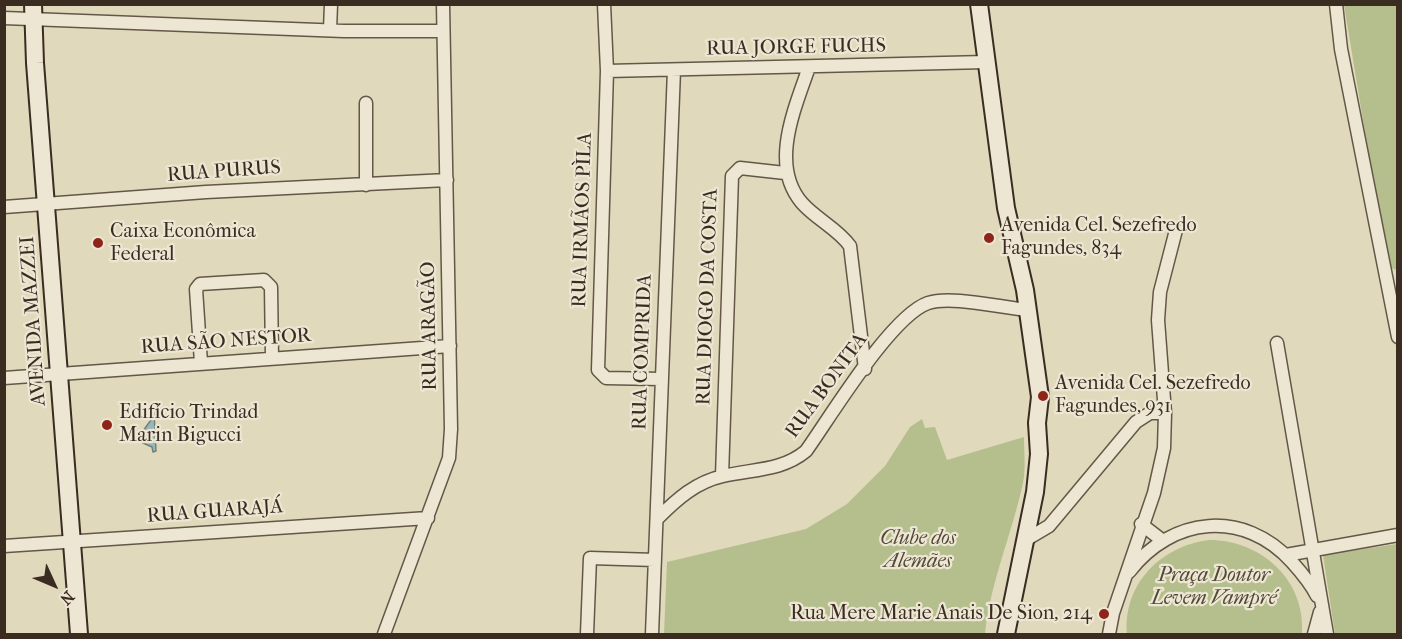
<!DOCTYPE html>
<meta charset="utf-8">
<style>
body{margin:0}
#map{position:relative;width:1402px;height:639px;overflow:hidden;background:#e1d9bb;font-family:"IM FELL French Canon",serif}
canvas{display:block}
.frame{position:absolute;inset:0;border:6px solid #3b2c22;pointer-events:none}
.north{position:absolute;left:24px;top:555px;width:60px;height:60px;-webkit-text-stroke:4px #ece6d3;paint-order:stroke;rotate:134deg;font-size:16px;font-weight:700;line-height:24px;text-align:center;color:#3b2c22}
.north::after{content:'';display:block;margin:auto;width:21px;height:27px;background:#3b2c22;clip-path:polygon(50% 0,100% 100%,50% 72%,0 100%)}
</style>
<div id="map">
<canvas width="1402" height="639"></canvas>
<div class="frame"></div>
<div class="north">N</div>
</div>
<script>
const ctx = document.querySelector('canvas').getContext('2d');
ctx.lineJoin = 'round';
function fillPath(path, color) { ctx.fillStyle = color; ctx.fill(path, 'evenodd'); }
function strokePath(path, color, width, dash) { ctx.strokeStyle = color; ctx.lineWidth = width; ctx.lineCap = dash ? 'butt' : 'round'; ctx.setLineDash(dash || []); ctx.stroke(path); }
function label(font, color, halo, rows, align = 'center') {
  ctx.font = font + ' "IM FELL French Canon",serif'; ctx.lineWidth = 4.5; ctx.setLineDash([]); ctx.textBaseline = 'middle'; ctx.strokeStyle = halo; ctx.fillStyle = color; for (const [text, x, y, turn = 0] of rows) {
    ctx.save(); ctx.translate(x, y); ctx.rotate((+turn || 0) * Math.PI / 180); ctx.textAlign = isNaN(turn) ? turn : align; if (halo) ctx.strokeText(text, 0, 0); ctx.fillText(text, 0, 0); ctx.restore();
  }
}
const green = new Path2D(`
 M1344,5H1397V270L1391,268L1376,199Z
 M922,419L925,428L935,427L947,460L1024,437C1024,451 1026,469 1023,483C1012,534 990,583 985,634H664L667,562L806,529L847,504L885,466L910,427Z
 M1209,540C1261,540 1306,580 1302,634H1127C1123,584 1161,546 1209,540Z
 M1397,544V634H1335L1323,555Z`);
const water = new Path2D(`
 M154,412L156,451L153,452L152,447L143,443L140,435L151,420L150,413Z`);
const street = new Path2D(`
 M604,4L607,71L598,370L606,378L661,379
 M1336,4L1341,49L1398,337
 M4,18L344,31H443
 M330,30L331,4
 M809,67C795,108 769,165 802,203C816,219 838,229 850,246L865,369
 M607,71L986,62
 M366,103V185
 M4,207L206,192L447,180
 M1277,343L1327,634
 M201,363L196,289L200,284L264,280L271,287L272,358
 M4,378L450,346
 M722,476L732,176L740,168L785,173
 M658,518C677,499 696,482 723,476C753,469 782,471 806,451C831,416 891,316 928,303C951,295 1002,308 1029,310
 M1141,524L1163,541
 M1027,539L1049,526L1136,422L1150,413H1165
 M4,546L428,518
 M1286,555L1398,535
 M1129,572C1172,516 1244,509 1292,562C1301,572 1311,584 1317,596
 M384,634L449,458L451,429L443,4
 M587,634L590,558L655,560
 M652,634L674,70
 M1109,634L1113,613L1154,493L1164,448L1165,413L1158,320L1160,292L1176,230
 M1314,634L1320,612`);
const secondary = new Path2D(`
 M33,4L35,63L79,634
 M979,4L1006,208L1025,290L1040,397L1037,423L1039,454L1035,492L1006,634`);
const markers = [
 [989,238,6,"#8f2418"],
 [98,243,6,"#8f2418"],
 [1043,396,6,"#8f2418"],
 [107,425,6,"#8f2418"],
 [1104,614,6,"#8f2418"]
];
const streetNames = [
 ["RUA JORGE FUCHS",796,48,-1],
 ["RUA PURUS",224,172,-4],
 ["RUA IRMÃOS PÌLA",583,220,-88],
 ["RUA DIOGO DA COSTA",708,297,-88],
 ["AVENIDA MAZZEI",34,321,-94],
 ["RUA ARAGÃO",430,326,-91],
 ["RUA SÃO NESTOR",226,342,-4],
 ["RUA COMPRIDA",643,352,-88],
 ["RUA BONITA",827,386,-54],
 ["RUA GUARAJÁ",215,512,-4]
];
const poiNames = [
 ["Avenida Cel. Sezefredo",1001,226],
 ["Fagundes, 834",1001,249],
 ["Caixa Econômica",110,232],
 ["Federal",110,255],
 ["Avenida Cel. Sezefredo",1055,384],
 ["Fagundes, 931",1055,407],
 ["Edifício Trindad",119,413],
 ["Marin Bigucci",119,436],
 ["Rua Mere Marie Anais De Sion, 214",1092,614,"right"]
];
const parkNames = [
 ["Clube dos",918,539],
 ["Alemães",918,562],
 ["Praça Doutor",1214,576],
 ["Levem Vampré",1214,599]
];
fillPath(green, '#b5bf8e');
fillPath(water, '#97b8b9');
strokePath(water, '#72807d', 1.5);
strokePath(street, '#645748', 15);
strokePath(secondary, '#3b2c22', 20);
strokePath(street, '#ece6d3', 12);
strokePath(secondary, '#ece6d3', 16);
for (const [x, y, r, color] of markers) { const dot = new Path2D(); dot.arc(x, y, r, 0, 2 * Math.PI); ctx.fillStyle = color; ctx.fill(dot); strokePath(dot, '#ece6d3', 2); }
label('20px', '#3b2c22', '#ece6d3', streetNames);
label('20px', '#3b2c22', '#ece6d3', poiNames, 'left');
label('italic 20px', '#534938', '#ece6d3', parkNames);
</script>
